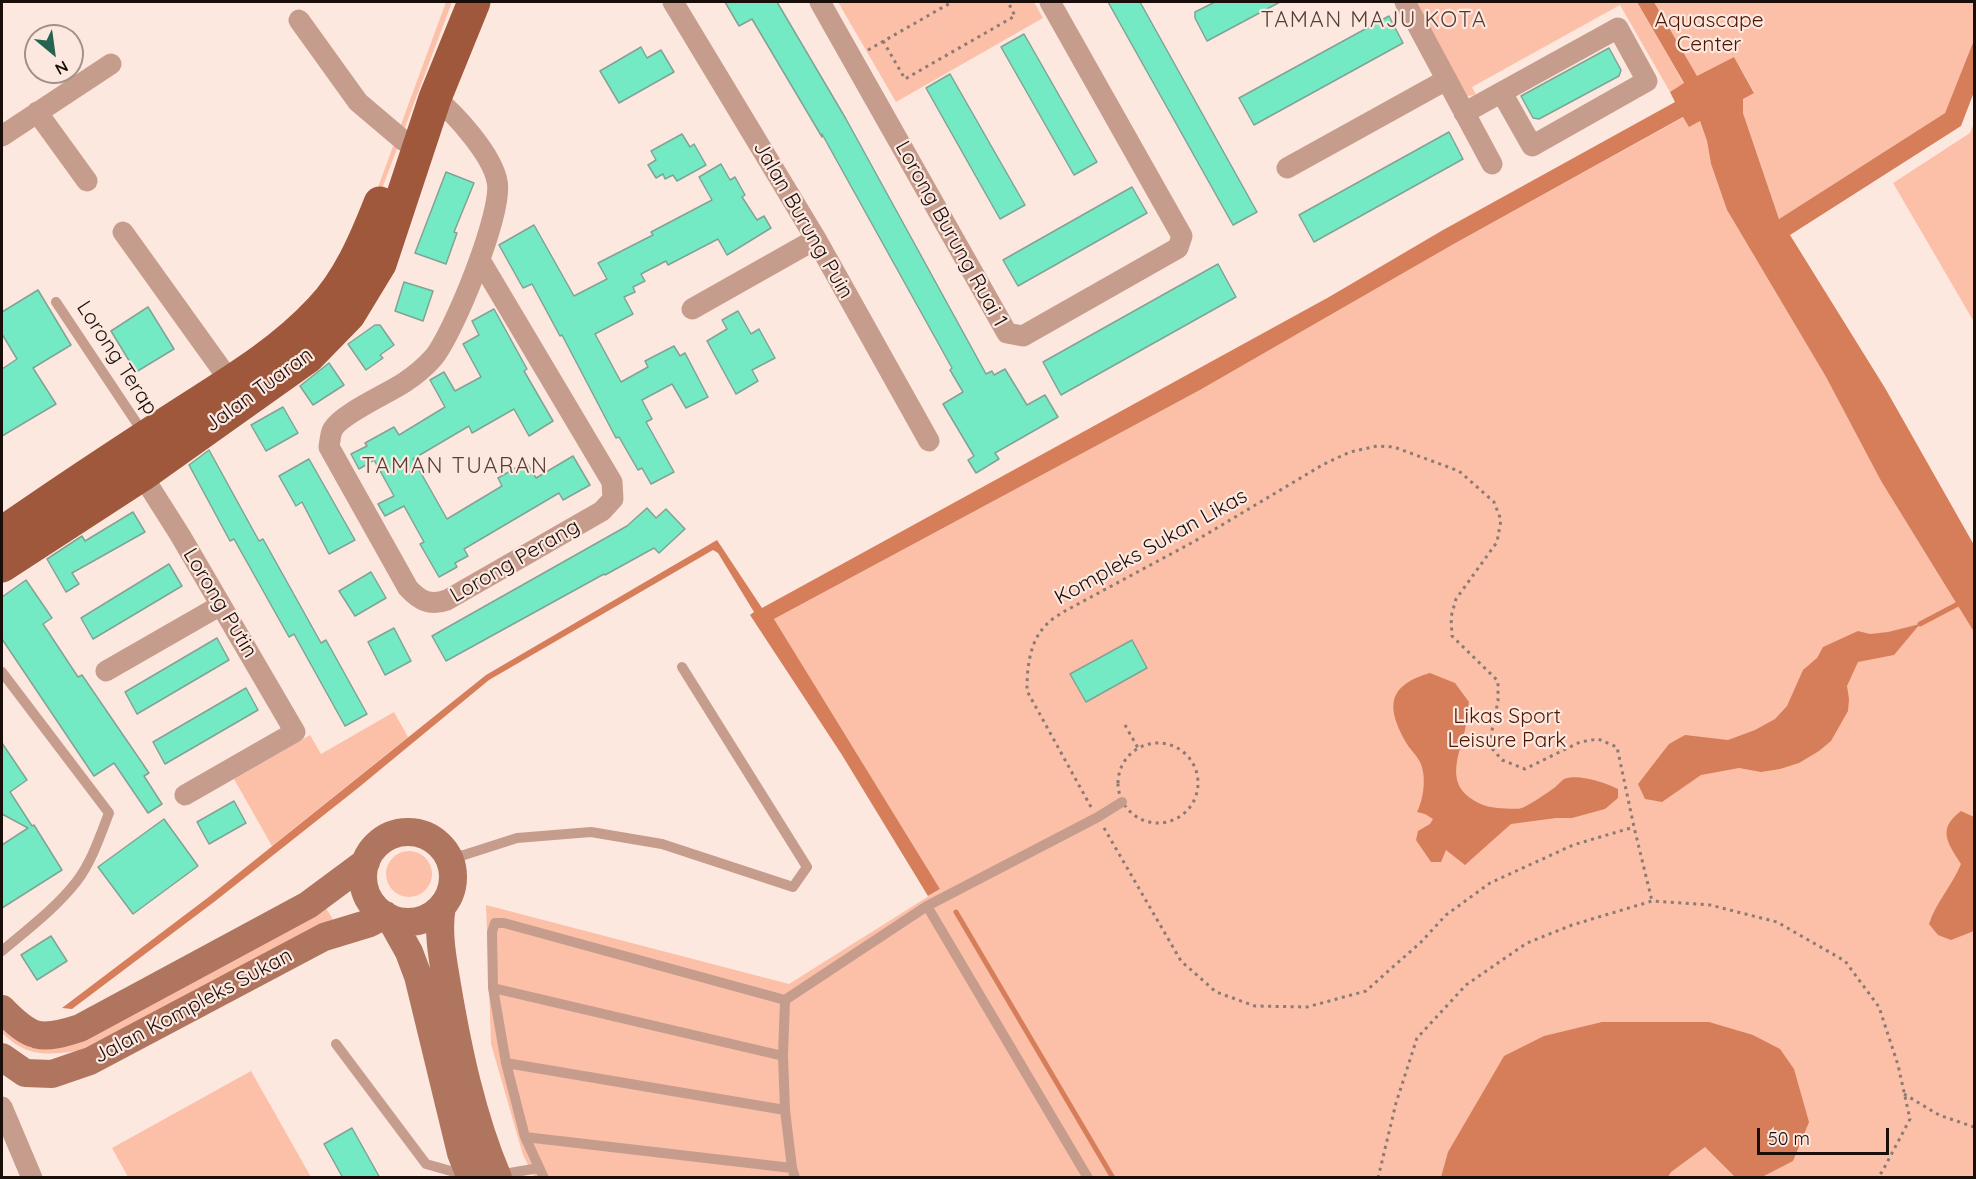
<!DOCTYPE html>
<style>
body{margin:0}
#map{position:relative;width:1976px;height:1179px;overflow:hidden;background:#fde8e0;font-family:Quicksand,sans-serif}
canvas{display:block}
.frame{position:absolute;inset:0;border:3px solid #190e0a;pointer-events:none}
.north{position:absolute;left:24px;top:24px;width:60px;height:60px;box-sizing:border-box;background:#fde8e0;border:2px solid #a2918a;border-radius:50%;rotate:151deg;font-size:16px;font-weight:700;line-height:24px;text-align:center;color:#190e0a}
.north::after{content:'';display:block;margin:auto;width:21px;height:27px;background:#256451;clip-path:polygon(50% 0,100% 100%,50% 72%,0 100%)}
.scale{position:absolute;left:1757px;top:1128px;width:132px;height:27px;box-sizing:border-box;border:3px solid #190e0a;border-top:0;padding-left:8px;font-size:18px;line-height:21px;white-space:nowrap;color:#190e0a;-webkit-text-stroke:4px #fde8e0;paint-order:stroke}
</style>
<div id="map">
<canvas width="1976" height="1179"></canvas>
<div class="frame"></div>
<div class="north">N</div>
<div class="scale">50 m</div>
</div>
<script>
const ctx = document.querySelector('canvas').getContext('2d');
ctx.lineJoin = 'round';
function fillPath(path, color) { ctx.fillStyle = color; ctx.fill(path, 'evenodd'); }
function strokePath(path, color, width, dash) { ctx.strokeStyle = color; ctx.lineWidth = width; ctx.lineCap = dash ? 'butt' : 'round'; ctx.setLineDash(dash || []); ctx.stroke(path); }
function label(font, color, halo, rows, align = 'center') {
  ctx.font = font + ' Quicksand,sans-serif'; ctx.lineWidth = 4.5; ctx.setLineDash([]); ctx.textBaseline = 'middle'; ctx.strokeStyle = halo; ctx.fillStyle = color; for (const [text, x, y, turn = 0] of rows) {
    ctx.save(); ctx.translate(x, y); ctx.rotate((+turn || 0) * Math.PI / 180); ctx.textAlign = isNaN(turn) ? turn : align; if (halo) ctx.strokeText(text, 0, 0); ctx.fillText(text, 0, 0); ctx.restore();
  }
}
const green = new Path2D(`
 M446,2H452L374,210L324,299L201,390L320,296L370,209Z
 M838,2H1034L1043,18L896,102Z
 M1414,2H1637L1684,84L1670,92L1620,5L1472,87L1476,95L1467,96Z
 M1654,2H1974V40L1945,113L1779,219L1743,113V98L1754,92L1734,57L1697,77Z
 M1684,117L1700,121L1707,141L1711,164L1727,210L1826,377L1881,481L1974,632V1177H534L523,1155L491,1044L486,905L789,984L940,889L774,619L1200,390L1452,245Z
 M1974,123V322L1893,183L1970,133Z
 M394,712L408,737L272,846L234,779L310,735L321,754Z
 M386 874a23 23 0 1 1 46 0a23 23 0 1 1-46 0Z
 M326,908L335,923L78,1051C45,1055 27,1057 2,1033V1025L31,1048H40Z
 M251,1071L311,1177H128L112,1148Z`);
const water = new Path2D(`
 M1637,2H1654L1697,76L1734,57L1754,93L1743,99V113L1779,219L1945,113L1974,40V92L1961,126L1790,235L1885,388L1974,545V632L1881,481L1826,377L1727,210L1711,164L1707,141L1700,121L1689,127L1683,117L1452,245L1200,390L774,619L940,889L928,896L842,755L750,615L754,612L718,553L713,550L489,680L358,788L214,902L72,1009L62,1008L210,896L486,675L717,540L762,608L1329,297L1443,230L1675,102L1670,92L1684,83Z
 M1920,624L1894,655L1858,662L1847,686L1849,699L1848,711L1831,741L1819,751L1799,763L1780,769L1761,772L1739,768L1701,775L1662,802L1645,799L1638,784L1669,744L1685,735L1728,740L1755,730L1775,719L1787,706L1803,670L1817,658L1823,647L1858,631L1870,634L1888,632Z
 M1430,673L1455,683L1469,702C1467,711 1467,721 1465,730C1456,764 1444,790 1486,806C1492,808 1517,810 1522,808C1533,803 1544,795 1554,788C1557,786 1561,781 1564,779C1577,773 1607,783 1618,789V798L1605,809L1572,818H1556L1511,824L1465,865L1446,850L1441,862H1431L1416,840L1418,831L1430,824L1433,819L1425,814L1417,812C1423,800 1426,781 1422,767C1419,757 1412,752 1407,744C1387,709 1385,686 1430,673Z
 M1961,811L1974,817V931L1951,940L1938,935L1929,924C1935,904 1953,884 1961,864C1947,842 1937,829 1961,811Z
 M1602,1022H1709L1753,1035L1780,1049L1794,1069L1809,1122L1793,1161L1764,1176L1735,1177L1705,1147L1671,1172L1668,1177H1441L1448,1152L1504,1056L1544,1036Z`);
const stream = new Path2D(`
 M1920,624L1958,604
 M956,912L1113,1178`);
const building = new Path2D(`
 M725,2H777L846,119L986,374L992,371L994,375L1005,369L1027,405L1045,395L1058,417L995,453L999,459L976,473L968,460L974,456L943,404L963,392L950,370L952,368L822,134V137L752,19L739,26Z
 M1108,2H1140L1257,212L1233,225Z
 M1215,2H1280L1207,41L1195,18V12Z
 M1389,16L1403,43L1254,125L1239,98Z
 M1024,34L1097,162L1074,175L1001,47Z
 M641,47L647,58L661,50L674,72L619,103L600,71Z
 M1609,48L1621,70L1619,76L1539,119L1533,118L1521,96Z
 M950,74L1025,205L1000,219L926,88Z
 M1449,132L1463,159L1314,242L1299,215Z
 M682,134L690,147L694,144L706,165L677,181L673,175L665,179L663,174L656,178L648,165L656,160L651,151Z
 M721,164L730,180L735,177L745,195L742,197L757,220L764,216L771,228L727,255L718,239L668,265L666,261L641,274L645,281L633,287L635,292L624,297L633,314L595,334L621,382L648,367L645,361L674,346L680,356L685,353L708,397L686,408L672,384L642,400L652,419L646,422L674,472L651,484L642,468L638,470L619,437L616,438L562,335L560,336L532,284L523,288L499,245L534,225L574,296L607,279L598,263L653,235L651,232L712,200L699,177Z
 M446,172L474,183L454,232L457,233L446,264L415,253Z
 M1132,187L1147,213L1018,286L1003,260Z
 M1218,264L1236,297L1061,395L1043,362Z
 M404,282L433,291L423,321L395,311Z
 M38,290L71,345L33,368L56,404L2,436V369L17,359L2,334V312Z
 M148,307L174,349L136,372L111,331Z
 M494,309L527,369L524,371L553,421L529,436L514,409L472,433L469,426L413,459L447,519L502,486L498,478L526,462L536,478L573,456L590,485L563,500L559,493L464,549L468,556L455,563L457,567L439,577L420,544L424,542L404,506L385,516L378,504L394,496L374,460L359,469L351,454L367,446L365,443L394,427L399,435L445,407L430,380L444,372L455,391L481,377L463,344L479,335L472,321Z
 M738,311L751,334L759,329L775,358L752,370L758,381L736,394L707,341L727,329L722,320Z
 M375,325H380L394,345L380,355L383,358L366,370L348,344Z
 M329,363L344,385L313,405L300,386Z
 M283,407L298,433L266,451L251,425Z
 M209,450L259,541L263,539L321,643L326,640L367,714L345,726L294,634L289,637L234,539L230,541L189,465Z
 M309,459L355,540L329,554L302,502L296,506L279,476Z
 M647,508L656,518L666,509L685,529L659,553L654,548L605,575L604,574L446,661L432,636L627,526Z
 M133,512L145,532L72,573L79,584L66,592L47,559L82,536L85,541Z
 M169,564L182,586L93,639L81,618Z
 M371,572L386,598L355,616L339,591Z
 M26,580L52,618L43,624L78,677L82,675L149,773L144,776L162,804L148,813L114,763L94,776L2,639V597Z
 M394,628L411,661L385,675L368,642Z
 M217,638L229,660L137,714L125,692Z
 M1132,640L1147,668L1086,702L1070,674Z
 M246,688L258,710L165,764L153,742Z
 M2,743L27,780L10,792L32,826L34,825L62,870L2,908V845L28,828L2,814Z
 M234,801L246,823L209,844L197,822Z
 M164,819L198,866L133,914L98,867Z
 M51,936L67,961L37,980L21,955Z
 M352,1128L380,1178H343L324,1144Z`);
const path = new Path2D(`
 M883,41L905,79L1015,16L1008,2
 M868,50L952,2
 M1125,725L1138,748
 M1118 783a40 40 0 1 1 80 0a40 40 0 1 1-80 0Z
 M1091,807L1027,691C1027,669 1029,642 1046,625C1051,619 1059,615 1065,611L1195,541L1324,464L1350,452L1377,446L1394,447L1459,471L1494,502L1501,520L1497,542L1456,599L1451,617L1452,636L1498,681V701L1489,745L1502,760L1525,769L1580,742L1598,739L1617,747L1634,827L1652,901
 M1104,828L1181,961L1216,992L1255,1006L1307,1007L1366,991L1421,942L1446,915L1490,883L1573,845L1634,827
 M1904,1094L1939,1115L1974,1127
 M1378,1178L1396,1103L1417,1038L1466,985L1527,943L1572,925L1652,901L1710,905L1777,922L1845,961L1879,1007L1898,1065L1910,1119L1882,1172L1876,1178`);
const lane = new Path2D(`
 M56,302L144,434
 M2,672L109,813C100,836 92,861 77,881C56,908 28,929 2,951
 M449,857L464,855L517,838L591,832L662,844L793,887L807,867L682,667
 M927,906L1088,1178
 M493,988L492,932L495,923H504L785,1000L783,1056
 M785,1000L927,906L1098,817L1122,802
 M336,1044L426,1164L465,1175
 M506,1063L493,988L783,1056L785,1110
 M525,1137L506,1063L785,1110L792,1168
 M498,1175L539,1168
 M544,1178L525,1137L792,1168L795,1178`);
const street = new Path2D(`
 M673,2L816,239L929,441
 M820,2L1007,333L1023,336L1178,248L1182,236L1050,2
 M1405,2L1492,164
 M299,20L358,102L404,141
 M435,98C456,114 492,155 497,181C504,210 453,335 433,358C425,367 414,376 405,382C389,393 341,414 333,429C330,434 330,442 329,447L408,588C420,601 430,606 447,600L602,511L613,499L612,482L480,260
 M37,112L87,181
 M1464,113L1618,28L1647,81L1532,146L1502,93
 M2,136L111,64
 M1287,168L1446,80
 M123,232L230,381
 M692,309L816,239
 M142,475L180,535L295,732L185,795
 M106,671L221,605
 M2,1107L32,1178`);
const secondary = new Path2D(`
 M363 877a45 45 0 1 1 90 0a45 45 0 1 1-90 0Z
 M442,907C437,931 443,961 447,985C458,1050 472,1117 498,1178
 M390,918L409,952L418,976L461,1153L471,1178
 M2,1009C31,1039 40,1041 80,1028L308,905L366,862
 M2,1057L25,1073L52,1074L90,1061L324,937L370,923L385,915`);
const primary = new Path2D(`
 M2,533C62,491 123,451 185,411C232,381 281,352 320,310C348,281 365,241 380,203
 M2,566L142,475L308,357L349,315L380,264L435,98L474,2`);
const parkNames = [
 ["Aquascape",1709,21],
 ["Center",1709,45],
 ["Likas Sport",1507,717],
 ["Leisure Park",1507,741]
];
const streetNames = [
 ["Jalan Burung Puin",803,220,60],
 ["Lorong Burung Ruai 1",951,234,61],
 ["Lorong Terap",117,358,57],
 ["Jalan Tuaran",259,390,-36],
 ["Kompleks Sukan Likas",1151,547,-29],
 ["Lorong Perang",515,561,-30],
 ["Lorong Putin",220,603,59],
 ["Jalan Kompleks Sukan",193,1006,-28]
];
const neighbourhoodNames = [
 ["TAMAN MAJU KOTA",1374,20],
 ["TAMAN TUARAN",455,466]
];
fillPath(green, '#fcc0a8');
fillPath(water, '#d67e5a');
strokePath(stream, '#d67e5a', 5);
fillPath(building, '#74eac4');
strokePath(building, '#81a396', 1.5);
strokePath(path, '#8b7b75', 3, [3, 4.5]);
strokePath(lane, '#c69d8d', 10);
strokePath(street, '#c69d8d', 21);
strokePath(secondary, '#b0755e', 28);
strokePath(primary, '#9f583b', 33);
label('21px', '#4d1600', '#fde8e0', parkNames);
label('21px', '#190e0a', '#fde8e0', streetNames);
ctx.letterSpacing = '1.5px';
label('22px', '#583d32', '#fde8e0', neighbourhoodNames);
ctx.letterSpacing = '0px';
</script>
